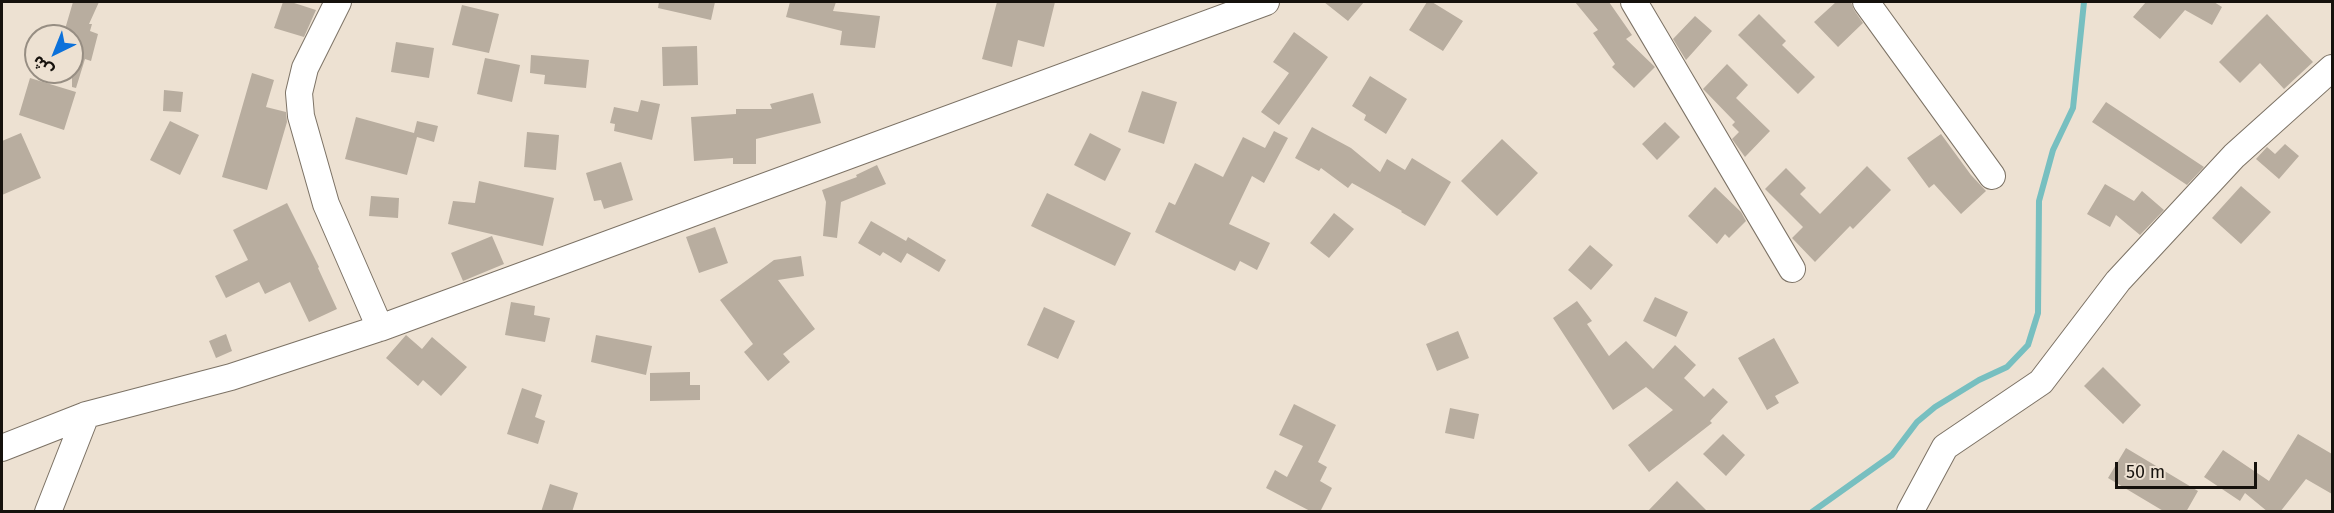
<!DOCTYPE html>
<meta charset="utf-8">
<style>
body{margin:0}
#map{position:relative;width:2334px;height:513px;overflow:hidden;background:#ede1d2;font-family:"Fira Sans","Noto Sans Arabic",sans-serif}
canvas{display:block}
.frame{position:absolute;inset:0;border:3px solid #16120d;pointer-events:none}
.north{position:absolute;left:24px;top:24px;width:60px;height:60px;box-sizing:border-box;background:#ede1d2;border:2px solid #978e83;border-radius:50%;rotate:223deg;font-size:16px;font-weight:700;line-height:24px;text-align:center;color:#16120d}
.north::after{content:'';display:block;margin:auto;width:21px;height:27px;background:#0c71da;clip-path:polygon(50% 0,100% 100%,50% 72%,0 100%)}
.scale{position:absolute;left:2115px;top:462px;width:142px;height:27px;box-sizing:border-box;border:3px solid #16120d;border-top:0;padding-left:8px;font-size:18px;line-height:21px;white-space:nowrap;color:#16120d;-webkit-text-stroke:4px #ede1d2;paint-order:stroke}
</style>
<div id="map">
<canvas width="2334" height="513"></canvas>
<div class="frame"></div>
<div class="north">ش</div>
<div class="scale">50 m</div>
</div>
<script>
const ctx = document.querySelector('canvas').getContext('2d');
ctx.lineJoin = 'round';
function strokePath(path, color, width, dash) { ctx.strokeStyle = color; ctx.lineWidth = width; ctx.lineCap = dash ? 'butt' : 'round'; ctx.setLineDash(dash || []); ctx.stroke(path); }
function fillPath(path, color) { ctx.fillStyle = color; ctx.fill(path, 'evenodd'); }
const stream = new Path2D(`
 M1812,512L1892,455L1917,422L1935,407L1979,380L2007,367L2028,345L2038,313L2039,201L2053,150L2073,108L2084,2`);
const building = new Path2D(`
 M73,2H99L89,24H92L90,31L98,34L91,61L85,59L76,88L72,87V36H63Z
 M283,2H291L316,10L304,37L274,28Z
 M659,2H715L711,20L658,8Z
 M790,2H836L833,11L880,16L875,48L840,45L842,31L786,17Z
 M997,2H1055L1044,47L1018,40L1012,67L982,59Z
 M1324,2H1364L1348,21Z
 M1427,2H1432L1463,21L1443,51L1409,30Z
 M1575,2H1609L1632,35L1626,39L1655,67L1634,88L1612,67L1615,64L1593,33L1598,30Z
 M1836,2H1851L1854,10L1863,23L1838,47L1814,22Z
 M2146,2H2214L2222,7L2212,25L2185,10L2160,39L2133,17Z
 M462,5L499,14L489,53L452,45Z
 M1759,14L1786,41L1782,45L1815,77L1798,94L1738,35Z
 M2267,14L2313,62L2284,89L2260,63L2240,83L2219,62Z
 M1695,16L1712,31L1686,60L1673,39Z
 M1294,32L1328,57L1279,125L1261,112L1289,73L1273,62Z
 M396,42L434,48L429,78L391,72Z
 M697,46L698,85L663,86L662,47Z
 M531,55L589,60L586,88L544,84L545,75L530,73Z
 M485,58L520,65L512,102L477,94Z
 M1727,64L1748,85L1736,98L1770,131L1745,157L1732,139L1739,132L1732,125L1735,122L1703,89Z
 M252,73L274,80L266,107L286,112L287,122L267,190L222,177Z
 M1370,76L1407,99L1386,134L1364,120L1366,115L1352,106Z
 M30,78L76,92L64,130L19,115Z
 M164,90L183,92L181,112L163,111Z
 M1142,91L1177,102L1164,144L1128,132Z
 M813,93L821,123L756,139V164H733V158L694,161L691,117L736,114V109H772L770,104Z
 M641,100L660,104L652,140L614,131L615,124L610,123L614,107L638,112Z
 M2106,102L2204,167L2187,185L2092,122Z
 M356,117L414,133L417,121L438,126L434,142L417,137L407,175L345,159Z
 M170,121L199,135L180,175L150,160Z
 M1665,122L1680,137L1657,160L1642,144Z
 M1312,127L1351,148L1380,172L1387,159L1405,170L1412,158L1451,182L1425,226L1401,212L1402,211L1352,183L1348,188L1321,168L1319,171L1295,158Z
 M1274,131L1288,138L1264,183L1252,176L1229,224L1270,243L1257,270L1240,261L1235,271L1155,232L1169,202L1175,205L1195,163L1223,177L1243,137L1265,148Z
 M527,132L559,135L556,170L524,167Z
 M21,133L41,178L2,195V141Z
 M1090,133L1121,149L1105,181L1074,165Z
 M1941,134L1971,175L1986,191L1961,214L1934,184L1929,188L1907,158Z
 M1502,139L1538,173L1497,216L1461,181Z
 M2285,144L2299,156L2279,179L2256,159L2267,147L2275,154Z
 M621,162L633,200L604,209L601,200L594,201L586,173Z
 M877,165L886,184L841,202L837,238L823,236L826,202L822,190L857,177L856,175Z
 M1867,166L1891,190L1853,229L1850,226L1815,262L1792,238L1803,227L1765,189L1786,168L1806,188L1800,194L1820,214Z
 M479,181L554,198L543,246L448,224L453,201L475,203Z
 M2105,184L2134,201L2142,191L2164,210L2140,235L2116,215L2110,227L2087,214Z
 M2241,186L2271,212L2241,244L2212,218Z
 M1715,187L1741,212L1746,221L1729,238L1725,234L1717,244L1688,216Z
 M1047,193L1131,233L1115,266L1031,226Z
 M371,196L399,198L398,218L369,216Z
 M287,203L319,267L318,268L337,309L309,322L290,282L265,294L259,282L226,298L215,276L248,260L233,230Z
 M1334,213L1354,229L1329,258L1310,243Z
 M871,221L906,241L908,237L946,260L939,272L907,253L901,263L883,252L880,256L858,243Z
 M715,227L728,263L699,273L686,237Z
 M492,236L504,264L463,281L451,253Z
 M1590,245L1613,265L1591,290L1568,270Z
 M801,256L804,276L778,280L815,329L783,354L790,362L768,381L744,352L753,344L720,300L774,260Z
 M1655,297L1688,312L1676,337L1643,321Z
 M1577,301L1592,321L1587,324L1609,356L1626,341L1653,369L1675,345L1696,365L1684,378L1704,397L1713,388L1728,402L1710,421L1712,423L1649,472L1628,445L1673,410L1646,387L1613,410L1553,318Z
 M511,302L535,306L534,315L550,318L545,342L505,335Z
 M1044,307L1075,321L1058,359L1027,345Z
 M1458,331L1469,358L1437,371L1426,344Z
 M226,334L232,351L216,358L209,341Z
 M406,335L422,349L432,337L467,367L441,396L423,380L418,386L386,358Z
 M596,335L652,346L646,375L591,362Z
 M1774,338L1799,383L1775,396L1779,403L1767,410L1738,358Z
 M2103,367L2141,405L2123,424L2084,386Z
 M690,372V385H700V400L650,401V373Z
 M522,388L542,395L535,417L545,421L538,444L507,434Z
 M1294,404L1336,425L1318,462L1327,467L1320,481L1332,488L1320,512H1312L1266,488L1275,470L1287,477L1303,446L1279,435Z
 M1450,408L1479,414L1474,439L1445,433Z
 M1723,434L1745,455L1726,476L1703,454Z
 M2298,434L2332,454V494L2306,479L2280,512H2268L2245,493L2240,501L2204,477L2223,450L2269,481Z
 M2126,448L2198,491L2186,512H2165L2108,478Z
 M1677,481L1708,512H1647Z
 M550,484L578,493L572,512H541Z`);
const minor = new Path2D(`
 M338,2L305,68L299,93L301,116L326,204L380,328
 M1634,2L1792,269
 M1866,2L1992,176
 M2,448L86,415L231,377L380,328L1266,2
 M48,512L86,415
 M1910,512L1945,447L2041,382L2118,281L2234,156L2332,68`);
strokePath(stream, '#77bfc0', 6);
fillPath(building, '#b8ad9f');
strokePath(minor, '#7c7265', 28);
strokePath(minor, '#fff', 26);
</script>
